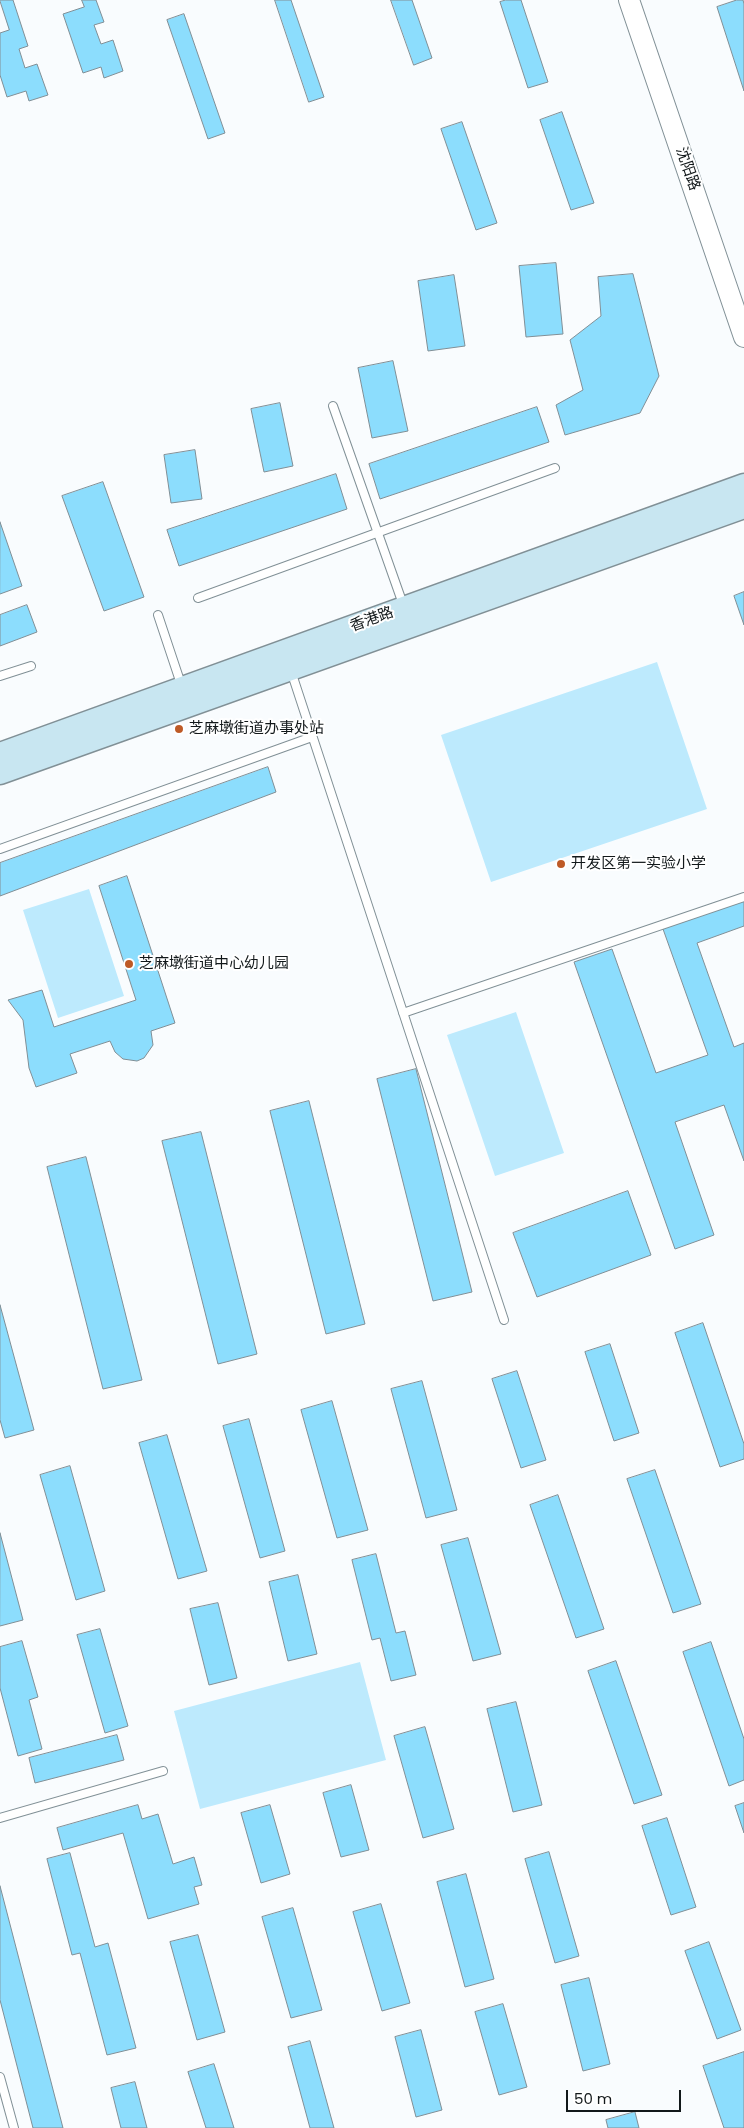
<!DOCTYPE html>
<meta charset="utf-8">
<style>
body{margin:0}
#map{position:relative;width:744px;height:2128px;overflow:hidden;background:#f9fcfe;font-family:Poppins,sans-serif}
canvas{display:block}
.scale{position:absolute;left:566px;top:2090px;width:115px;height:22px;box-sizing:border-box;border:2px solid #12181a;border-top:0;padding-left:6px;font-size:15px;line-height:18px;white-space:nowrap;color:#12181a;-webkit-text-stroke:4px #fff;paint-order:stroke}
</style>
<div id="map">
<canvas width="744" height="2128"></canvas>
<div class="scale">50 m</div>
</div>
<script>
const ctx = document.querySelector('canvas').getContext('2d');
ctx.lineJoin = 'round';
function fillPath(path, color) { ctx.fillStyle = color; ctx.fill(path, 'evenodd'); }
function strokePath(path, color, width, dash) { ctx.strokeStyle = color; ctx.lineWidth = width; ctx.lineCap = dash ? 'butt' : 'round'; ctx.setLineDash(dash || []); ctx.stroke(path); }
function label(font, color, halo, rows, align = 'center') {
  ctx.font = font + ' Poppins,"Noto Sans SC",sans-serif'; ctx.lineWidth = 4; ctx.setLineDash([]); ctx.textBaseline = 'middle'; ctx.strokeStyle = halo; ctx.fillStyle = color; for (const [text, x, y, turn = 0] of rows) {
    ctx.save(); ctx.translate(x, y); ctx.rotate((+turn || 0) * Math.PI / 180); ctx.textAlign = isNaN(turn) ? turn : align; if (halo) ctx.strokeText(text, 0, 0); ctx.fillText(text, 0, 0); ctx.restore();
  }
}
const green = new Path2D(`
 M657,662L707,809L491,882L441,735Z
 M89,889L124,996L58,1018L23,910Z
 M516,1012L564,1153L495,1176L447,1035Z
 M360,1662L386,1760L200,1809L174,1711Z`);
const building = new Path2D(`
 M0,0H13L28,46L19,49L25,68L37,64L48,95L29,101L26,91L7,97L0,75V33L9,30Z
 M82,0H96L104,22L94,25L101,44L113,40L123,71L104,78L101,67L83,73L63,14L84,7Z
 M275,0H291L324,97L309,102Z
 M391,0H412L432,58L414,65Z
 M506,0H521L548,82L528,88L500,2Z
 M737,0H743L744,4V91L717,7Z
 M184,14L225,133L208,139L167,20Z
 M562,112L594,203L571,210L540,120Z
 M462,122L497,223L476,230L441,129Z
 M556,263L563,334L526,337L519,266Z
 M633,274L659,376L640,413L565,435L556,405L583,390L570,340L601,316L598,277Z
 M454,275L465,346L428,351L418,281Z
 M393,361L408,431L372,438L358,368Z
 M280,403L293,466L264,472L251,409Z
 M537,407L549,442L380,499L369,464Z
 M195,450L202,499L171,503L164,455Z
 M336,474L347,509L179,566L167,530Z
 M103,482L144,597L104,611L62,496Z
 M0,522L22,586L0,594Z
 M744,592V625L734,596Z
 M27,605L37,632L0,646V615Z
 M268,767L276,792L0,896V863Z
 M127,876L175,1023L151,1031L153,1045L144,1058L137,1061L123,1059L115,1052L110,1041L70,1054L77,1073L36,1087L29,1068L23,1020L8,1000L42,990L54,1027L136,1000L99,886Z
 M744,900V926L697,943L734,1047L744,1043V1161L724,1105L675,1122L714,1235L675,1249L574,962L612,949L656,1073L708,1055L663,929Z
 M416,1069L472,1292L433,1301L377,1079Z
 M309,1101L365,1324L326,1334L270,1111Z
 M201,1132L257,1354L218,1364L162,1141Z
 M86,1157L142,1380L103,1389L47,1167Z
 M628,1191L651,1255L537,1297L513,1233Z
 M0,1305L34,1430L5,1438L0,1420Z
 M703,1323L744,1444V1459L720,1467L675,1333Z
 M610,1344L639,1433L614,1441L585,1352Z
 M517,1371L546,1460L521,1468L492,1379Z
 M422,1381L457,1510L426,1518L391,1389Z
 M332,1401L368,1530L337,1538L301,1410Z
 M249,1419L285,1551L260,1558L223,1426Z
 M167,1435L207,1571L178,1579L139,1443Z
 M70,1466L105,1591L76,1600L40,1475Z
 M655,1470L701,1604L673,1613L627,1479Z
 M558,1495L604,1629L576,1638L530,1505Z
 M0,1533L23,1620L0,1626Z
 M468,1538L501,1654L473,1661L441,1545Z
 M376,1554L396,1633L405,1631L416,1675L391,1681L380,1638L372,1640L352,1560Z
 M298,1575L317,1654L288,1661L269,1582Z
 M218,1603L237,1678L209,1685L190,1609Z
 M100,1629L128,1726L105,1733L77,1635Z
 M22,1641L38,1697L29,1700L42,1749L18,1756L0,1688V1647Z
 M711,1642L744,1739V1780L729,1786L683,1652Z
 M616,1661L662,1795L634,1804L588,1671Z
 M516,1702L542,1805L513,1812L487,1709Z
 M425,1727L454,1829L423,1838L394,1736Z
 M117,1735L124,1760L35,1783L29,1758Z
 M351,1785L369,1850L341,1857L323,1793Z
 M744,1803V1833L735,1806Z
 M138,1805L142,1819L158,1814L173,1864L194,1857L202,1885L194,1887L199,1904L148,1919L123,1833L63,1850L57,1828Z
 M270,1805L290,1874L261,1883L241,1813Z
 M667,1818L696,1907L671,1915L642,1826Z
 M549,1852L579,1956L555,1963L525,1859Z
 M70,1853L95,1947L108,1943L136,2048L107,2055L80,1953L72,1955L47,1859Z
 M466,1874L494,1979L465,1987L437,1882Z
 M0,1886L63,2128H33L0,2000Z
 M381,1904L410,2003L382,2011L353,1912Z
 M293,1908L322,2010L291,2018L262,1917Z
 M198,1935L225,2032L197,2040L170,1942Z
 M709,1942L741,2030L717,2039L685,1951Z
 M589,1978L610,2064L583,2071L561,1985Z
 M503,2004L527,2087L499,2095L475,2012Z
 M421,2030L442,2110L416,2117L395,2037Z
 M310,2041L334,2128H310L288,2047Z
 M744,2052V2128H724L703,2066Z
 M214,2064L234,2128H206L188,2072Z
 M135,2082L147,2128H121L111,2088Z
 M635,2112L639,2128H608L606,2120Z`);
const service = new Path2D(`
 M333,406L404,607
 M198,598L555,468
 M158,615L182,687
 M291,671L504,1320
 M0,676L31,666
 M0,849L312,737
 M403,1013L744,897
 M0,1818L163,1771
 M0,2077L14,2128`);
const tertiary = new Path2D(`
 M629,0L744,337`);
const secondary = new Path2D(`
 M0,754L744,485
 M0,773L744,507`);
const markers = [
 [179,729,5,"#be5a26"],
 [561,864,5,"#be5a26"],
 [129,964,5,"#be5a26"]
];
const streetNames = [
 ["沈阳路",687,169,71],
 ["香港路",372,620,-20]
];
const poiNames = [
 ["芝麻墩街道办事处站",189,729],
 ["开发区第一实验小学",571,864],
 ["芝麻墩街道中心幼儿园",139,964]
];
fillPath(green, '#bdeafd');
fillPath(building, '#8cddfd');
strokePath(building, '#818f96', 1);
strokePath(service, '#819096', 10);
strokePath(tertiary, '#819096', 22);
strokePath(secondary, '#819096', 25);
strokePath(service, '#fff', 8);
strokePath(tertiary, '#fff', 20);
strokePath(secondary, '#c8e6f1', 22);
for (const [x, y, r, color] of markers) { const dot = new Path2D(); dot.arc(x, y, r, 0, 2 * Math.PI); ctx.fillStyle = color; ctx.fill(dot); strokePath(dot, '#fff', 2); }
label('15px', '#12181a', '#fff', streetNames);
label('15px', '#12181a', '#fff', poiNames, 'left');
</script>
